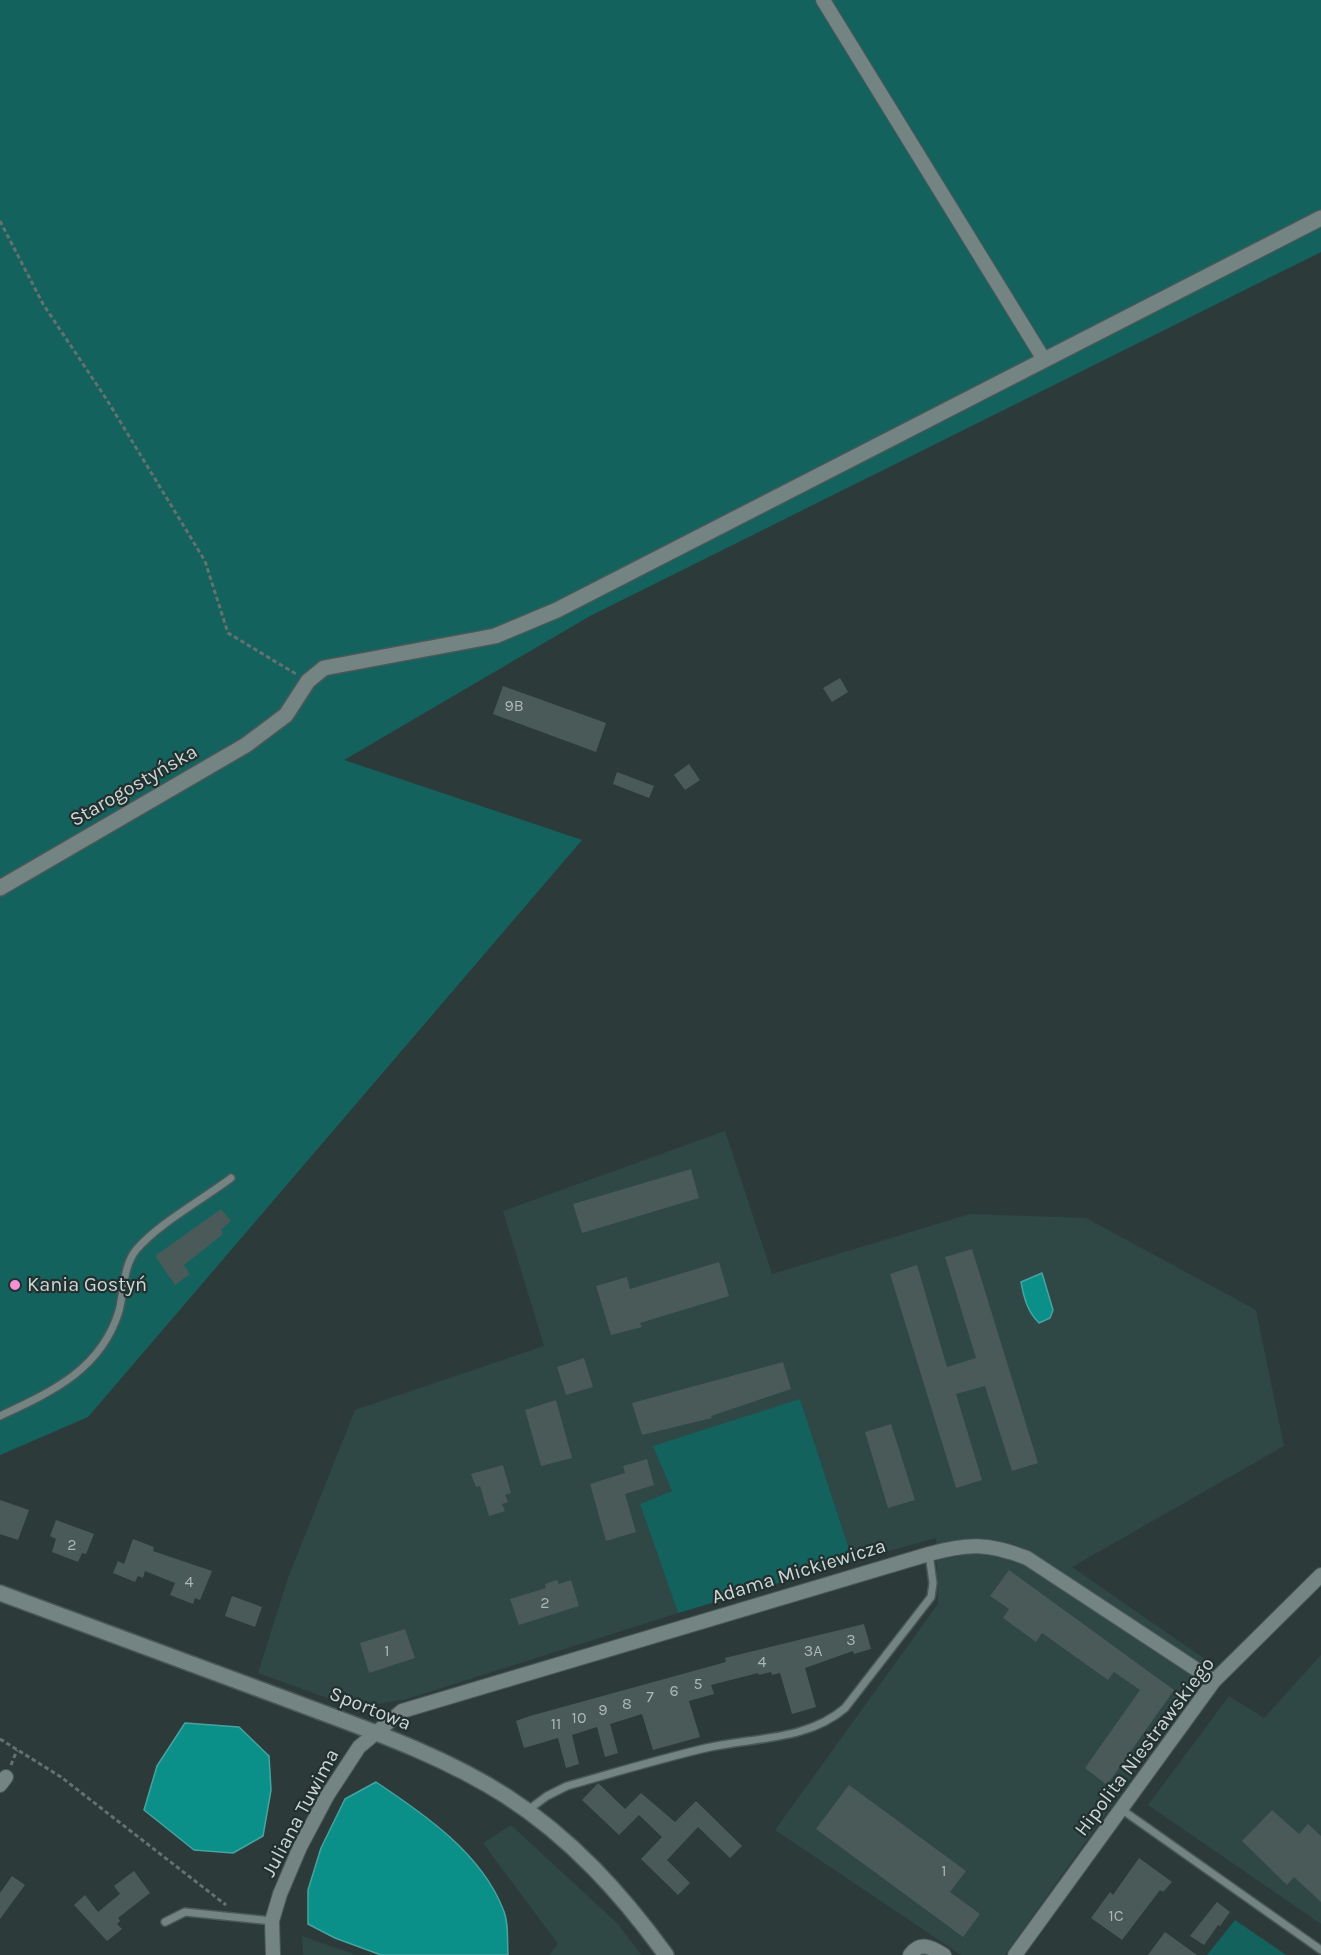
<!DOCTYPE html>
<meta charset="utf-8">
<style>
body{margin:0}
canvas{display:block;background:#2c3b39}
</style>
<canvas width="1321" height="1955"></canvas>
<script>
const ctx = document.querySelector('canvas').getContext('2d');
ctx.lineJoin = 'round';
function fillPath(path, color) { ctx.fillStyle = color; ctx.fill(path, 'evenodd'); }
function strokePath(path, color, width, dash) { ctx.strokeStyle = color; ctx.lineWidth = width; ctx.lineCap = dash ? 'butt' : 'round'; ctx.setLineDash(dash || []); ctx.stroke(path); }
function label(font, color, halo, rows, align = 'center') {
  ctx.font = font + ' Karla,sans-serif'; ctx.lineWidth = 4.5; ctx.setLineDash([]); ctx.textBaseline = 'middle'; ctx.strokeStyle = halo; ctx.fillStyle = color; for (const [text, x, y, turn = 0] of rows) {
    ctx.save(); ctx.translate(x, y); ctx.rotate((+turn || 0) * Math.PI / 180); ctx.textAlign = isNaN(turn) ? turn : align; if (halo) ctx.strokeText(text, 0, 0); ctx.fillText(text, 0, 0); ctx.restore();
  }
}
const built = new Path2D(`
 M725,1131L772,1274L970,1214L1086,1218L1256,1310L1284,1446L1072,1567L1212,1664L1005,1955H961L775,1830L938,1604L936,1538L853,1561L800,1399L672,1491L640,1504L678,1613L407,1699L355,1708L258,1673L288,1578L355,1410L544,1346L503,1211Z
 M1321,1655V1924L1148,1805L1229,1696L1264,1718Z
 M511,1825L618,1924L641,1955H549L558,1944L483,1843Z
 M302,1936L356,1955H303Z`);
const green = new Path2D(`
 M0,0H1321V252L590,616L344,760L582,840L88,1417L0,1455Z
 M800,1399L853,1561L678,1613L640,1504L672,1491L653,1446Z
 M1235,1920L1286,1955H1207Z`);
const water = new Path2D(`
 M1042,1273L1053,1310L1050,1318L1039,1323C1027,1311 1024,1298 1021,1282Z
 M185,1723L239,1727L269,1756L271,1790L263,1836L233,1853L194,1850L144,1810L157,1766Z
 M376,1782C424,1814 481,1853 503,1909C509,1922 507,1941 508,1955H381L335,1938L308,1924V1890L321,1848L345,1799Z`);
const building = new Path2D(`
 M840,678L848,692L832,702L823,688Z
 M503,686L606,723L596,752L493,714Z
 M689,764L700,780L685,790L674,775Z
 M617,772L654,786L649,798L613,784Z
 M691,1169L699,1198L582,1233L573,1204Z
 M221,1209L231,1221L221,1230L223,1234L184,1265L190,1274L175,1285L155,1256Z
 M972,1249L1038,1463L1012,1471L985,1386L956,1394L982,1480L956,1488L890,1274L917,1265L947,1367L976,1358L945,1257Z
 M719,1262L729,1296L640,1323L642,1327L611,1335L596,1286L627,1277L630,1289Z
 M584,1358L593,1387L566,1395L557,1367Z
 M783,1362L791,1389L711,1416L712,1418L642,1435L632,1403Z
 M556,1400L572,1458L541,1466L525,1410Z
 M891,1424L915,1500L888,1508L865,1432Z
 M647,1459L654,1485L625,1494L636,1532L606,1541L590,1484L625,1473L623,1466Z
 M503,1465L511,1493L505,1495L508,1502L502,1504L505,1511L489,1516L480,1486L476,1487L471,1474Z
 M0,1500L29,1510L18,1540L0,1534Z
 M56,1520L94,1534L86,1554L82,1553L78,1562L52,1552L56,1539L50,1536Z
 M133,1539L154,1547L153,1551L212,1571L200,1600L195,1598L193,1604L170,1595L175,1583L145,1571L143,1578L138,1576L135,1582L113,1573L118,1561L124,1564Z
 M1009,1570L1174,1690L1107,1785L1085,1768L1140,1690L1114,1672L1108,1680L1042,1633L1036,1642L1003,1618L1009,1609L990,1596Z
 M557,1580L559,1584L571,1580L579,1606L519,1625L510,1599L546,1588L545,1584Z
 M232,1596L262,1607L255,1627L225,1616Z
 M864,1624L871,1649L854,1654L853,1651L805,1668L816,1707L792,1714L780,1673L772,1675L771,1672L759,1675L758,1673L711,1685L714,1694L689,1701L700,1737L653,1750L642,1714L610,1724L618,1753L605,1757L597,1727L572,1735L579,1764L566,1768L558,1738L524,1748L516,1721L530,1716L726,1662L725,1658Z
 M405,1629L415,1658L369,1673L360,1643Z
 M598,1783L625,1809L641,1793L675,1822L696,1801L742,1846L730,1858L698,1827L667,1860L690,1883L678,1895L641,1859L662,1837L639,1815L619,1835L582,1800Z
 M849,1785L966,1871L950,1892L980,1914L963,1937L816,1829Z
 M1272,1810L1299,1834L1308,1824L1321,1836V1902L1294,1877L1287,1885L1242,1841Z
 M1139,1858L1172,1882L1163,1892L1160,1890L1122,1940L1091,1918L1110,1892L1113,1895Z
 M134,1871L150,1893L118,1918L120,1921L117,1924L122,1929L107,1941L74,1905L85,1895L98,1912L120,1894L114,1886Z
 M12,1876L25,1885L0,1919V1893Z
 M1217,1902L1230,1912L1220,1926L1218,1925L1204,1945L1190,1936Z
 M1165,1932L1197,1955H1148Z`);
const path = new Path2D(`
 M0,221L43,304L107,400L205,561L228,633L296,674
 M0,1739L61,1777L226,1905
 M11,1765L17,1750`);
const lane = new Path2D(`
 M0,1416C51,1392 101,1370 119,1311C124,1292 123,1266 136,1250C159,1223 202,1200 231,1178
 M1121,1809L1321,1950
 M528,1810L547,1796L567,1786C613,1773 659,1759 706,1748C753,1737 807,1741 845,1708L931,1597L933,1583L929,1554
 M165,1922L185,1912L272,1921`);
const street = new Path2D(`
 M823,0L1043,358
 M0,1785L6,1777
 M273,1955L272,1921L280,1894L300,1847L327,1796L359,1747L402,1711L929,1554C968,1543 989,1543 1027,1558L1214,1681
 M910,1955C920,1941 931,1947 944,1955
 M1015,1955L1214,1681L1321,1575`);
const secondary = new Path2D(`
 M0,888L246,745L286,715L308,681L324,668L495,636L557,610L1321,218
 M0,1593C95,1628 190,1664 286,1699C360,1727 439,1753 506,1796C571,1838 621,1893 666,1955`);
const markers = [
 [15,1285,6,"#f391d5"]
];
const numberNames = [
 ["9B",514,706],
 ["2",72,1545],
 ["4",189,1582],
 ["2",545,1603],
 ["3",851,1640],
 ["1",387,1651],
 ["3A",813,1651],
 ["4",762,1662],
 ["5",698,1684],
 ["6",674,1691],
 ["7",650,1697],
 ["8",627,1704],
 ["9",603,1710],
 ["10",579,1718],
 ["11",556,1724],
 ["1",944,1871],
 ["1C",1116,1916]
];
const streetNames = [
 ["Starogostyńska",134,786,-30],
 ["Adama Mickiewicza",799,1572,-17],
 ["Sportowa",370,1709,22],
 ["Hipolita Niestrawskiego",1145,1747,-53],
 ["Juliana Tuwima",301,1813,-62]
];
const poiNames = [
 ["Kania Gostyń",27,1285]
];
fillPath(built, '#2f4745');
fillPath(green, '#14625e');
fillPath(water, '#0b8f89');
strokePath(water, '#45a4a0', 1.5);
fillPath(building, '#4a5a59');
strokePath(lane, '#4a5857', 10);
strokePath(street, '#4a5857', 16);
strokePath(secondary, '#4a5857', 18);
strokePath(path, '#64716f', 3, [4.5, 3]);
strokePath(lane, '#738482', 7);
strokePath(street, '#738482', 14);
strokePath(secondary, '#738482', 15);
for (const [x, y, r, color] of markers) { const dot = new Path2D(); dot.arc(x, y, r, 0, 2 * Math.PI); ctx.fillStyle = color; ctx.fill(dot); strokePath(dot, '#22312f', 2); }
label('16px', '#acb7b6', null, numberNames);
label('20px', '#ccd6d5', '#22312f', streetNames);
label('20px', '#ccd6d5', '#22312f', poiNames, 'left');
</script>
